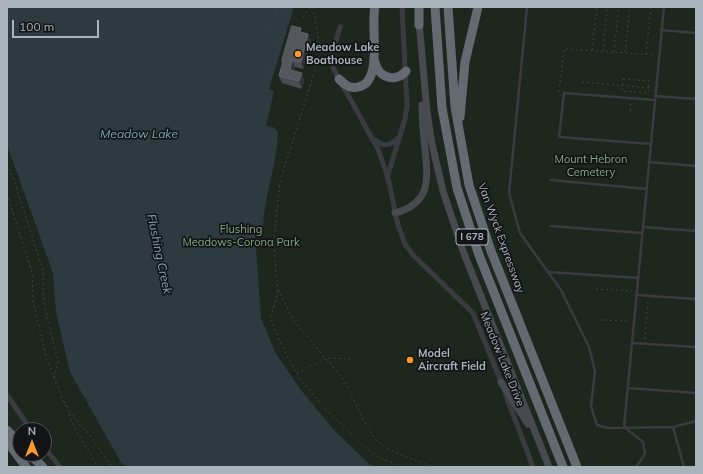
<!DOCTYPE html>
<style>
body{margin:0}
#map{position:relative;width:703px;height:474px;overflow:hidden;background:#18191b;font-family:Mulish,sans-serif}
canvas{display:block}
.frame{position:absolute;inset:0;border:8px solid #aab2bc;pointer-events:none}
.north{position:absolute;left:12px;top:422px;width:40px;height:40px;box-sizing:border-box;background:#131416;border:1px solid #4f5358;border-radius:50%;rotate:0deg;font-size:11px;font-weight:700;line-height:16px;text-align:center;color:#aab2bc}
.north::after{content:'';display:block;margin:auto;width:14px;height:18px;background:#ff982c;clip-path:polygon(50% 0,100% 100%,50% 72%,0 100%)}
.scale{position:absolute;left:12px;top:20px;width:87px;height:18px;box-sizing:border-box;border:2px solid #aab2bc;border-top:0;padding-left:5px;font-size:12px;line-height:14px;white-space:nowrap;color:#aab2bc;-webkit-text-stroke:3px #131416;paint-order:stroke}
</style>
<div id="map">
<canvas width="703" height="474"></canvas>
<div class="frame"></div>
<div class="north">N</div>
<div class="scale">100 m</div>
</div>
<script>
const ctx = document.querySelector('canvas').getContext('2d');
ctx.lineJoin = 'round';
function fillPath(path, color) { ctx.fillStyle = color; ctx.fill(path, 'evenodd'); }
function strokePath(path, color, width, dash) { ctx.strokeStyle = color; ctx.lineWidth = width; ctx.lineCap = dash ? 'butt' : 'round'; ctx.setLineDash(dash || []); ctx.stroke(path); }
function label(font, color, halo, rows, align = 'center') {
  ctx.font = font + ' Mulish,sans-serif'; ctx.lineWidth = 3.5; ctx.setLineDash([]); ctx.textBaseline = 'middle'; ctx.strokeStyle = halo; ctx.fillStyle = color; for (const [text, x, y, turn = 0] of rows) {
    ctx.save(); ctx.translate(x, y); ctx.rotate((+turn || 0) * Math.PI / 180); ctx.textAlign = isNaN(turn) ? turn : align; if (halo) ctx.strokeText(text, 0, 0); ctx.fillText(text, 0, 0); ctx.restore();
  }
}
const green = new Path2D(`
 M7,7H696V467H7ZM20,430H44V454H20Z`);
const water = new Path2D(`
 M7,7H294L269,89L274,91L266,126L273,127L278,132C277,165 264,195 263,227L255,234L261,318L275,352L300,389L334,430L369,464L379,467H127L122,464L70,372L56,312L53,273L7,145Z`);
const path = new Path2D(`
 M313,7L321,51L280,182L274,238L276,275L278,289L293,320L344,380L365,423L375,439L389,450L433,467
 M276,9L281,10L290,17
 M303,17L311,7
 M271,26L276,7
 M276,37L284,38
 M274,46L281,48
 M592,50L597,7
 M603,51L607,7
 M614,52L619,7
 M625,52L630,7
 M646,54L651,7
 M270,56L278,59
 M265,68L274,70
 M264,77L271,79
 M623,79L649,81L648,93L622,91Z
 M582,82L651,88
 M262,86L269,88
 M559,92L564,49L655,55
 M630,111L631,102
 M7,164L14,180L43,270V298L58,362L54,379
 M7,194L32,272L33,301L47,360L74,427L98,467
 M596,289L632,291
 M278,291L270,319L282,346L299,378L328,412L364,446L379,458L404,467
 M600,320L629,321
 M645,339L648,300
 M297,373L327,358L351,359
 M64,402L74,416
 M69,414C77,418 78,426 86,430L112,467`);
const lane = new Path2D(`
 M527,7L509,193L520,233L561,290L589,347L595,371L591,407L597,425L607,428L673,427L696,421
 M661,30L696,33
 M655,96L696,99
 M651,144L559,137L564,93L655,100
 M649,162L696,166
 M551,180L646,189
 M551,226L642,233
 M643,227L696,231
 M549,272L638,278
 M636,295L696,299
 M632,343L696,347
 M628,388L696,393
 M624,427L664,7
 M624,427L643,442L645,454L636,467
 M673,427L684,467`);
const street = new Path2D(`
 M340,27L332,55L333,68L378,149L388,178L398,225L405,244L413,255L473,313L502,384
 M375,140C383,147 391,146 398,138
 M388,175L405,119L407,106L402,7
 M505,393L533,467
 M7,395L31,430
 M44,447L60,467`);
const secondary = new Path2D(`
 M419,21L427,112L432,144L443,191L463,251L549,467
 M395,213C431,203 428,180 425,149C423,134 422,120 422,105
 M501,382L528,424`);
const highway = new Path2D(`
 M419,7V25
 M435,7L442,108L457,188L479,255L563,467
 M448,7L455,107L469,185L491,251L577,467
 M375,62C378,78 396,83 406,71
 M339,79C345,85 350,89 358,87C384,83 370,26 375,7
 M460,117L465,62L478,7
 M7,430L20,444
 M7,441L26,467
 M29,454L43,467`);
const wall = new Path2D(`
 M302,33L311,41L303,69L295,67L294,71L304,80L302,89L282,83L279,76L283,63L282,61Z`);
const shadedWall = new Path2D(`
 M308,34L311,41L303,69L301,62Z
 M292,60L295,67L293,77L290,70Z
 M302,73L304,80L302,89L299,81Z`);
const building = new Path2D(`
 M292,26L301,28L300,32L308,34L301,62L292,60L290,70L302,73L299,81L279,76L283,61H282Z`);
const markers = [
 [298,54,4,"#ff982c"],
 [410,360,4,"#ff982c"]
];
const shields = [
 [472,237,32]
];
const shieldNames = [
 ["I 678",472,237]
];
const poiNames = [
 ["Meadow Lake",306,48],
 ["Boathouse",306,61],
 ["Model",418,354],
 ["Aircraft Field",418,367]
];
const parkNames = [
 ["Mount Hebron",591,160],
 ["Cemetery",591,173],
 ["Flushing",241,230],
 ["Meadows-Corona Park",241,243]
];
const streetNames = [
 ["Van Wyck Expressway",501,238,70],
 ["Meadow Lake Drive",502,359,68]
];
const waterNames = [
 ["Meadow Lake",139,134],
 ["Flushing Creek",159,254,78]
];
fillPath(green, '#1e271e');
fillPath(water, '#2d3b40');
strokePath(path, '#3f4347', 1, [2, 3]);
strokePath(lane, '#393b40', 2.5);
strokePath(street, '#393b40', 5);
strokePath(secondary, '#474b50', 7);
strokePath(highway, '#656a72', 9);
fillPath(wall, '#494c50');
fillPath(shadedWall, '#313336');
fillPath(building, '#54575c');
strokePath(building, '#61656b', 1);
for (const [x, y, r, color] of markers) { const dot = new Path2D(); dot.arc(x, y, r, 0, 2 * Math.PI); ctx.fillStyle = color; ctx.fill(dot); strokePath(dot, '#131416', 1.5); }
for (const [x, y, w] of shields) { const box = new Path2D(); box.roundRect(x - w / 2, y - 8, w, 16, 3); ctx.fillStyle = '#131416'; ctx.fill(box); strokePath(box, '#aab2bc', 1); }
label('bold 10px', '#aab2bc', null, shieldNames);
label('bold 11px', '#aab2bc', '#131416', poiNames, 'left');
label('11px', '#83a880', '#131416', parkNames);
label('11px', '#aab2bc', '#131416', streetNames);
label('italic 12px', '#7fa6b9', '#131416', waterNames);
</script>
